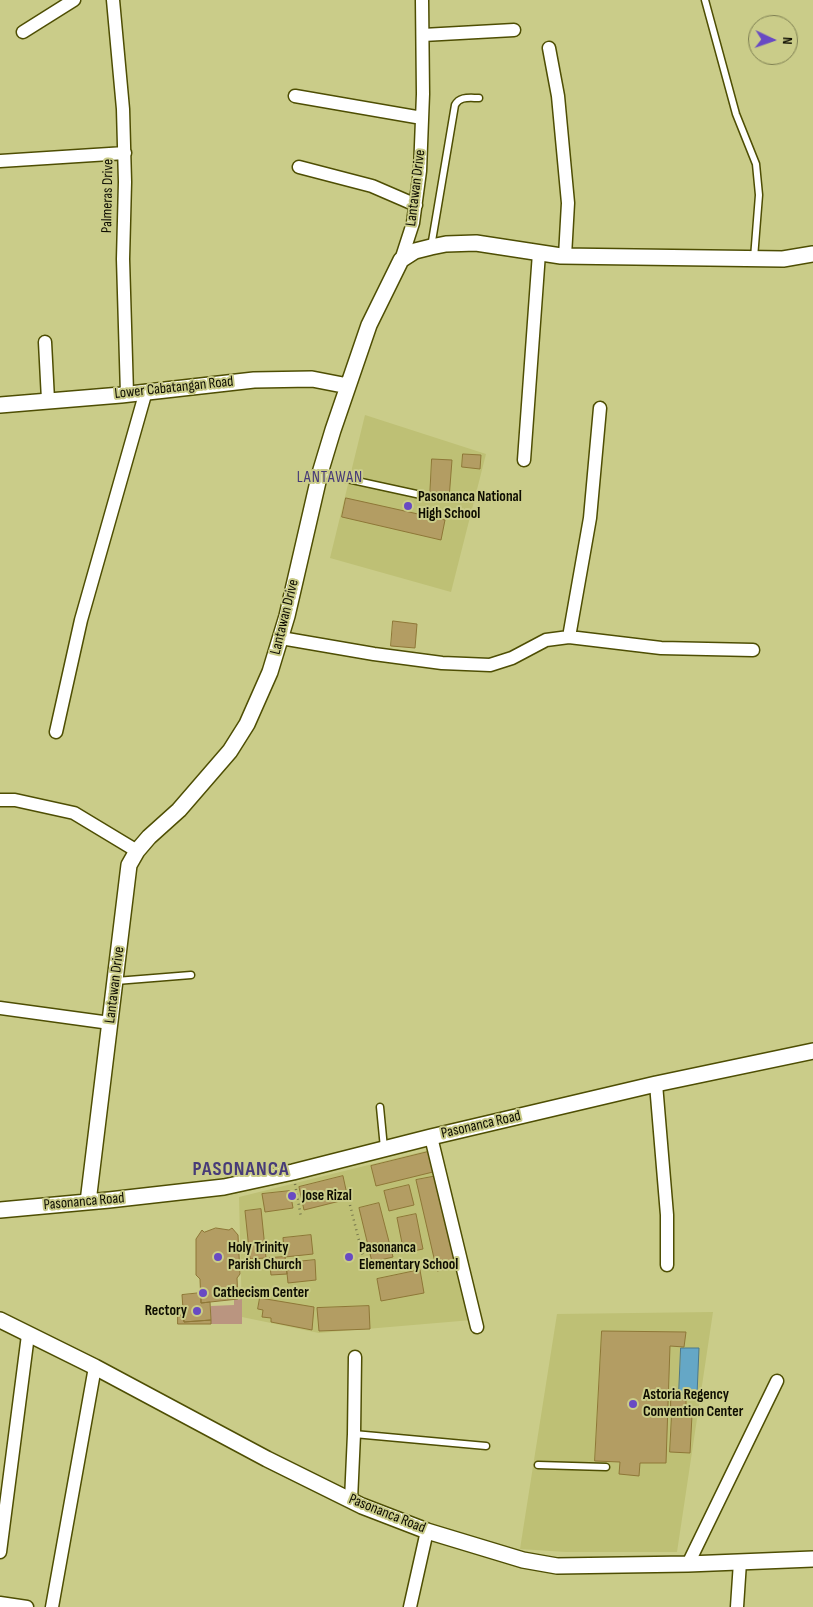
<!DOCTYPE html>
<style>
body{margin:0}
#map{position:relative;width:813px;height:1607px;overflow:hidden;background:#cacc89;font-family:"Sofia Sans Condensed",sans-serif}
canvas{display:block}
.north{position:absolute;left:748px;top:15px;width:50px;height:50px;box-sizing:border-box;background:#cacc89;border:1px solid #7e7f52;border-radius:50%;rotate:93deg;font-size:14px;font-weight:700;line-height:20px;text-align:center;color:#0d0c00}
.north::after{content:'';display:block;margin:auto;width:18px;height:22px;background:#684ac3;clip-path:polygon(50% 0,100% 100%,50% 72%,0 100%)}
</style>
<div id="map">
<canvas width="813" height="1607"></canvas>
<div class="north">N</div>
</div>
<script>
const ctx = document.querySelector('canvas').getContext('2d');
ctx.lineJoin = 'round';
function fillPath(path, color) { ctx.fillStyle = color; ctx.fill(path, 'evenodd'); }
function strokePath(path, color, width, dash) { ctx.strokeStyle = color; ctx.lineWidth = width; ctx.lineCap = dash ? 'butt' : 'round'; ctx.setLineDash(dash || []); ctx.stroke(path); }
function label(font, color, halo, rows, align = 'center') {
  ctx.font = font + ' "Sofia Sans Condensed",sans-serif'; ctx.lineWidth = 4; ctx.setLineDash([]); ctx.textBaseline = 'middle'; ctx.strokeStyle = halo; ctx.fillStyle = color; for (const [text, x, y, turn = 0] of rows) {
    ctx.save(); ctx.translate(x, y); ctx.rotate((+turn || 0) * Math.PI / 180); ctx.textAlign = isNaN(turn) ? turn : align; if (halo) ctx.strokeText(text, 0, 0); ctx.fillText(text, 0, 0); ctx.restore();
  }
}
const built = new Path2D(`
 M365,415L486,454L451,592L330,558Z
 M433,1149L472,1320L319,1333L242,1317L239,1197Z
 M713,1312L677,1552H566L520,1549L557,1314Z`);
const green = new Path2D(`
 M242,1299V1324H211V1306L234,1305V1300Z`);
const water = new Path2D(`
 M681,1348H699L697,1395L679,1394Z`);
const building = new Path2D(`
 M463,454L481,455L480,469L462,467Z
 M432,459L452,460L449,499L430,498Z
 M346,498L445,520L441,540L342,517Z
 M393,621L417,624L415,648L391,646Z
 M432,1151L437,1171L376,1186L371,1166Z
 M343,1176L348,1199L304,1210L299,1187Z
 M437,1176L457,1267L437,1271L416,1180Z
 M409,1185L414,1205L389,1211L384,1191Z
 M290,1191L293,1208L265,1212L262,1194Z
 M379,1203L393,1257L372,1262L359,1208Z
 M261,1209L266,1258L250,1259L245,1211Z
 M416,1214L423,1249L404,1253L397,1218Z
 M216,1228L229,1230L232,1228L238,1235L240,1274L237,1278L238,1299L201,1303L200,1279L196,1275V1239L202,1230L204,1232Z
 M311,1235L313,1254L285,1257L283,1238Z
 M285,1257L287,1274L271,1275L269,1258Z
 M315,1260L316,1280L288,1283L286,1263Z
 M420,1270L424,1293L381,1301L377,1279Z
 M201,1293V1303L210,1302L211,1320L184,1322L182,1295Z
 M260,1298L314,1307L312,1330L271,1322V1318L262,1317L263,1310L258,1309Z
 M369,1306L370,1329L319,1331L317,1308Z
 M178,1315H183L184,1322L211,1320V1324H178Z
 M602,1331L686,1332L684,1347L670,1346L666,1463H640L639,1476L619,1474L620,1462L595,1461Z
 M671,1398H686V1413H671Z
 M672,1414L692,1415L690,1453L670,1452Z`);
const path = new Path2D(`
 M295,1184L301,1217
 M350,1205L366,1268`);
const service = new Path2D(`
 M705,0L736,114L756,164L759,195L754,258
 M431,247L455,105C460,96 469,98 479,98
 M320,473L421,495
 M116,981L191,975
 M380,1107L384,1148
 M354,1434L486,1446
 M538,1465L606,1467`);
const minor = new Path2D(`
 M113,0L123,109L125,182L123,259L127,394
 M23,32L74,0
 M423,35L514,30
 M549,48L558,96L568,203L565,256
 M295,96L422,118
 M0,161L125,153
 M299,167L372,186L416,205
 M401,260L413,223L420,171L423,94L422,0
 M45,342L48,400
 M524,460L539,253
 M569,637L590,518L600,408
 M281,638L374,654L442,663L490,665L512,658L546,640L569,637L661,648L753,650
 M56,732L81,620L146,391
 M0,800H15L74,813L137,851
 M0,1008L110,1023
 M656,1084L667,1215V1265
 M431,1137L477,1327
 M351,1500L354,1434L355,1357
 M0,1552L28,1335
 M688,1564L777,1381
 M0,1603L27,1607
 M52,1607L95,1367
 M410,1607L427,1531
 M737,1607L740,1562`);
const tertiary = new Path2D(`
 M0,405L121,395L254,380L312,379L348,386
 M88,1202L129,865L137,851L149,837L179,810L230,751L247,724L270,672L287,616L320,473L333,430L369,325L401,260L415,251L431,247L446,244L476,243L561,256L783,259L813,254
 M0,1210L109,1200L224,1187L293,1172L431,1137L656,1084L813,1051
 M0,1320L95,1367L267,1459L362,1506L427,1531L523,1560L557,1566L688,1564L813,1559`);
const markers = [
 [408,506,5,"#684ac3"],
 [292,1196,5,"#684ac3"],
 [218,1257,5,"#684ac3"],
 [349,1257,5,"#684ac3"],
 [203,1293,5,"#684ac3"],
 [197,1311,5,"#684ac3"],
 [633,1404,5,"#684ac3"]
];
const streetNames = [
 ["Lantawan Drive",416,188,-83],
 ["Palmeras Drive",108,196,-89],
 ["Lower Cabatangan Road",174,388,-6],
 ["Lantawan Drive",285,617,-76],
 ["Lantawan Drive",115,985,-83],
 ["Pasonanca Road",481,1125,-13],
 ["Pasonanca Road",84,1202,-5],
 ["Pasonanca Road",387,1514,22]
];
const poiNames = [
 ["Pasonanca National",418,497],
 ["High School",418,514],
 ["Jose Rizal",302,1196],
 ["Holy Trinity",228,1248],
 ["Parish Church",228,1265],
 ["Pasonanca",359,1248],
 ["Elementary School",359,1265],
 ["Cathecism Center",213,1293],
 ["Rectory",187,1311,"right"],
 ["Astoria Regency",643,1395],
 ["Convention Center",643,1412]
];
const neighbourhoodNames = [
 ["LANTAWAN",330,478]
];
const districtNames = [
 ["PASONANCA",241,1170]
];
fillPath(built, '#bec075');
fillPath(green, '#ba9580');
fillPath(water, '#65a7c6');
strokePath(water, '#4b788b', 1);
fillPath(building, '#b39d63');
strokePath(building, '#8e7737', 1);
strokePath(service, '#4e4e03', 9);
strokePath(minor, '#4e4e03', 15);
strokePath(tertiary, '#4e4e03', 18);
strokePath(path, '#74754b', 2.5, [1, 4]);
strokePath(service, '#fff', 6);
strokePath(minor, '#fff', 12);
strokePath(tertiary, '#fff', 15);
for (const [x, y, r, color] of markers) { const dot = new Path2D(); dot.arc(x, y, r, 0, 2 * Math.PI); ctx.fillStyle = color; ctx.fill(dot); strokePath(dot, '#cacc89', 2); }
label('15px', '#0d0c00', '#cacc89', streetNames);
label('bold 15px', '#0d0c00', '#cacc89', poiNames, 'left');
ctx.letterSpacing = '1px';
label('16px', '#473b78', '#cacc89', neighbourhoodNames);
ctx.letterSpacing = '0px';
ctx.letterSpacing = '1px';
label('bold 20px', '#473b78', '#cacc89', districtNames);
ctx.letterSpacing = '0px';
</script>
